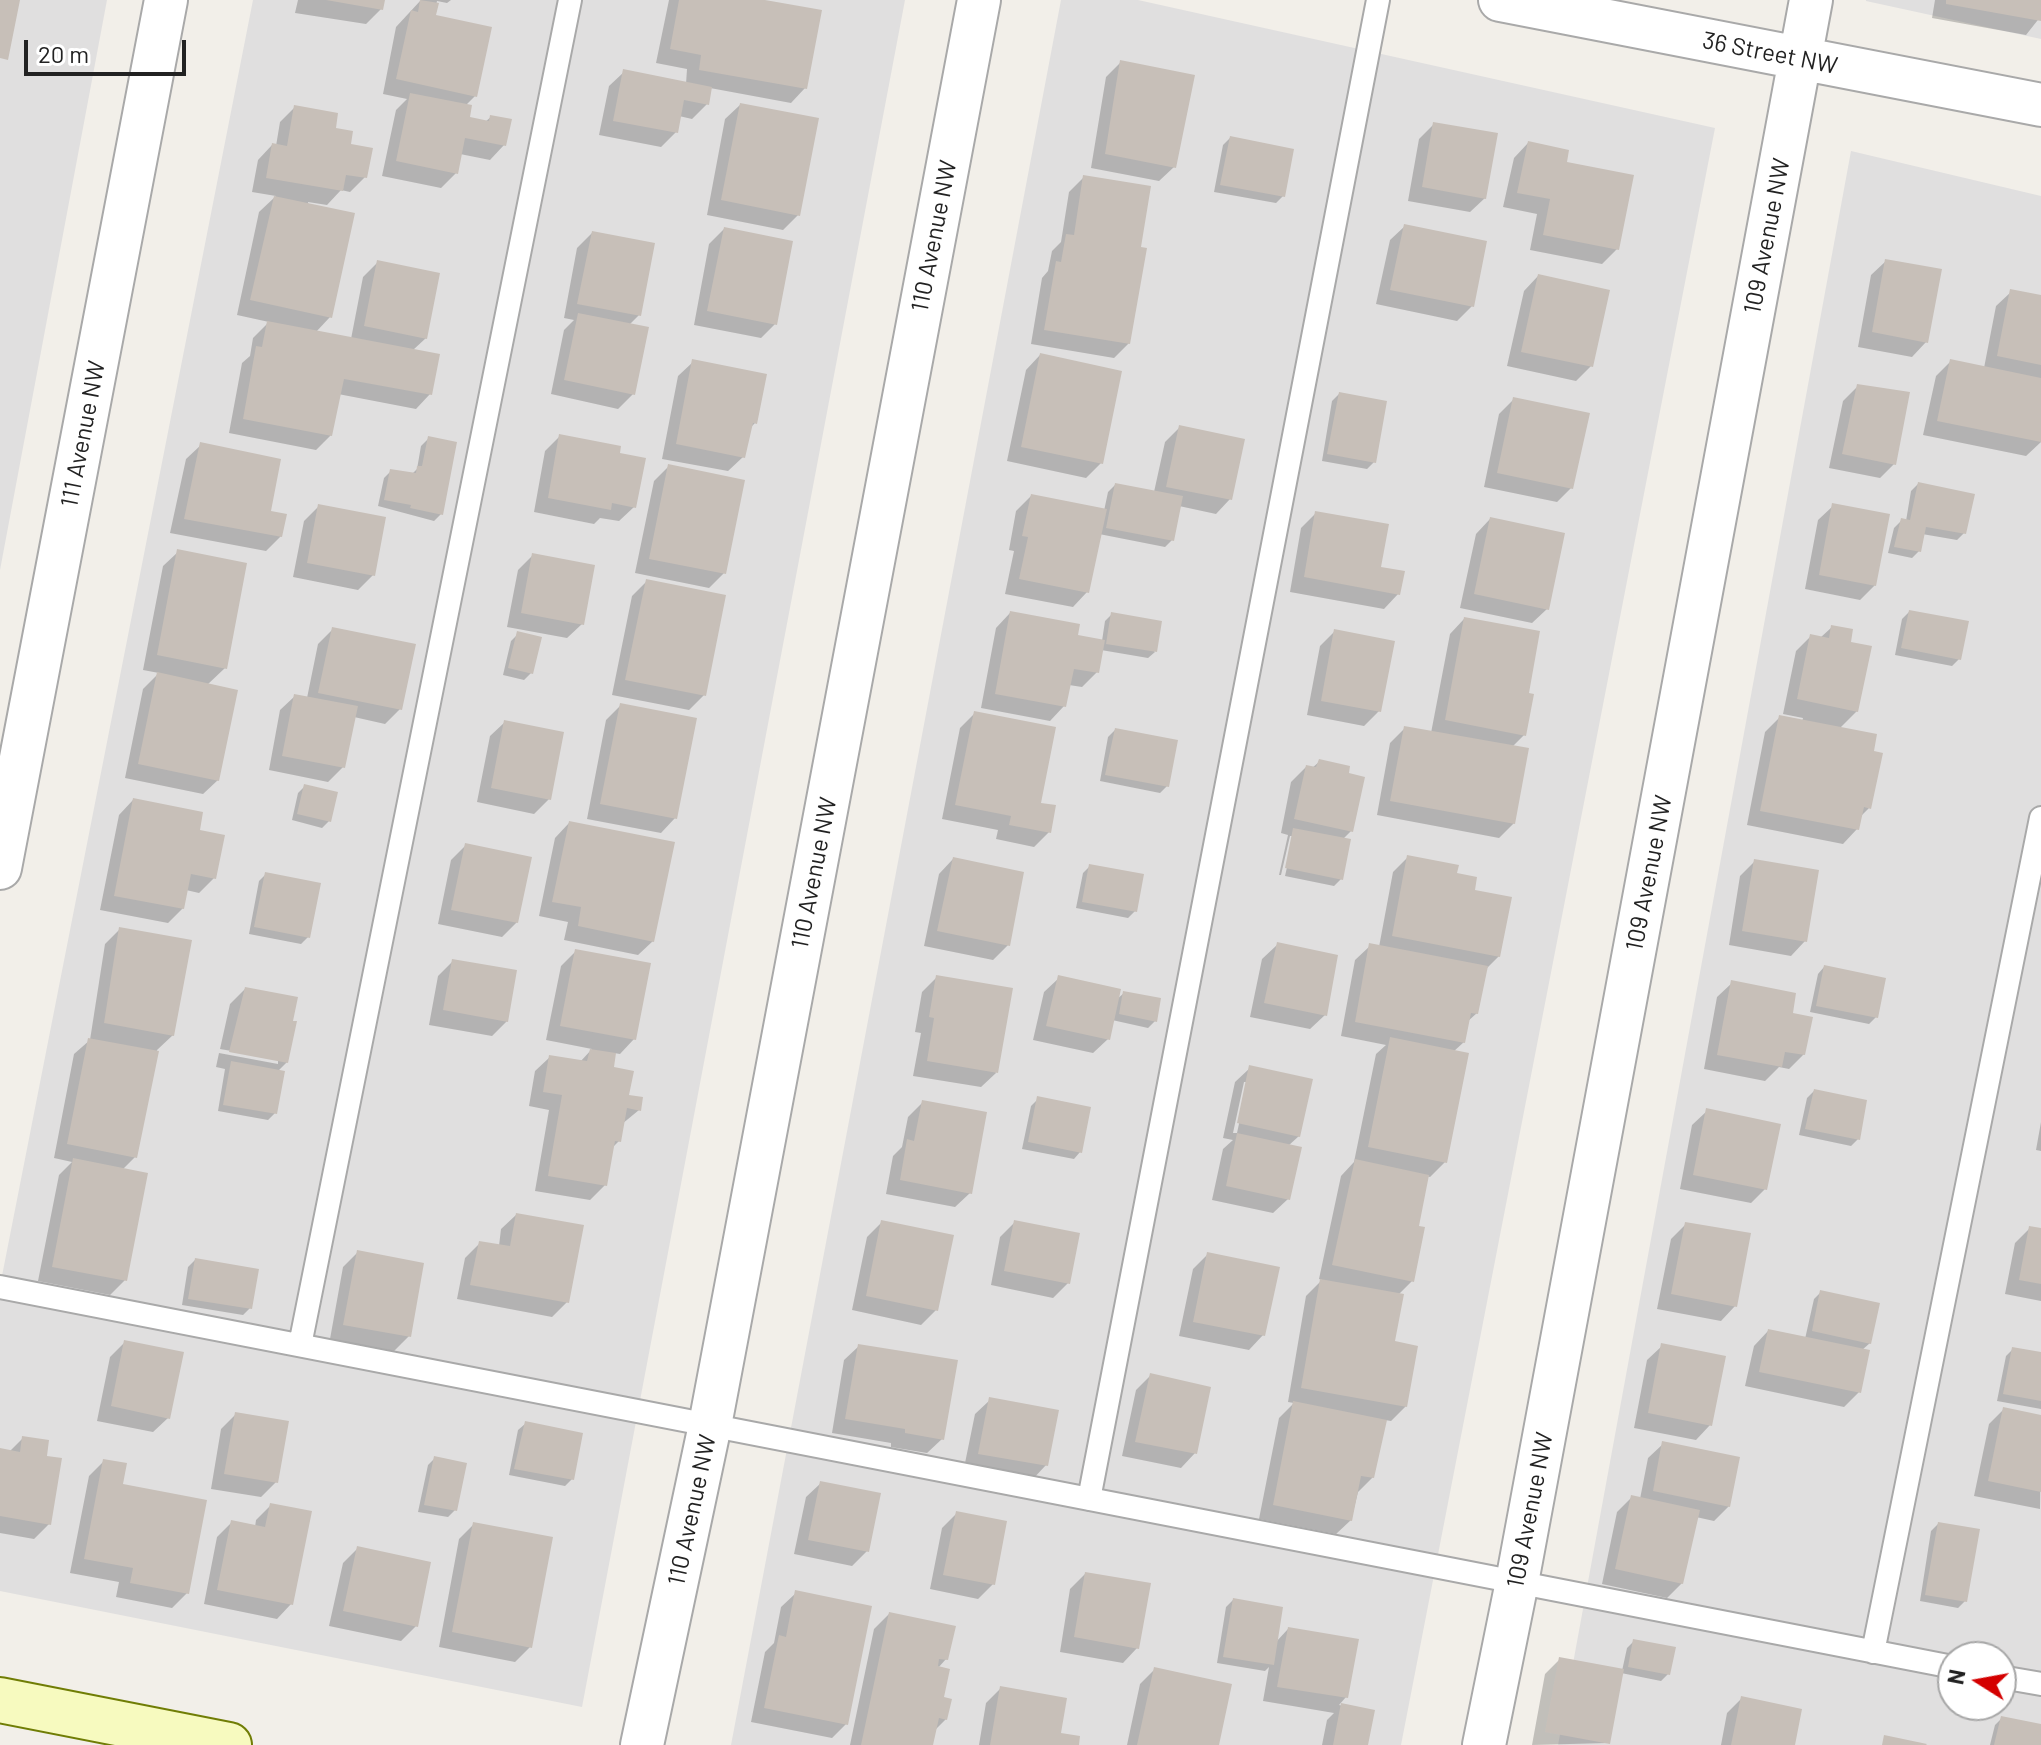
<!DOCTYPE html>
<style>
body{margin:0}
#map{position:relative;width:2041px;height:1745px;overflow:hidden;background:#f2efe9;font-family:Barlow,sans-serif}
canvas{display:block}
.north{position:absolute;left:1937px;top:1641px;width:80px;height:80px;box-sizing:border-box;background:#fff;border:2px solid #a7a7a7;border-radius:50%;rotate:281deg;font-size:22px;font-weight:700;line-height:32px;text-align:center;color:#222}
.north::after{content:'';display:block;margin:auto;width:28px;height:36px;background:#d40000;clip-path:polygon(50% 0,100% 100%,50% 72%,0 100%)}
.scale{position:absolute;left:24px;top:40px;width:162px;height:36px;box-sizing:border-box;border:4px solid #222;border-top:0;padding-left:10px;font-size:24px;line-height:28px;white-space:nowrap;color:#222;-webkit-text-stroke:6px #fff;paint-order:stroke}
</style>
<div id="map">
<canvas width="2041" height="1745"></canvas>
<div class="north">N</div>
<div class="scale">20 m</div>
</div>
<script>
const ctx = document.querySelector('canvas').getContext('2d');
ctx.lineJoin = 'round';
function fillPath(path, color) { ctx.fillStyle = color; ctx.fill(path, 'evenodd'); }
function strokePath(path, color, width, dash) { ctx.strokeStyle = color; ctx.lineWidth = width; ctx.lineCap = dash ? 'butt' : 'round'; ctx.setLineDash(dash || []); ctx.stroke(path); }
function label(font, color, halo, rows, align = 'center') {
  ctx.font = font + ' Barlow,sans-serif'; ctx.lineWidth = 6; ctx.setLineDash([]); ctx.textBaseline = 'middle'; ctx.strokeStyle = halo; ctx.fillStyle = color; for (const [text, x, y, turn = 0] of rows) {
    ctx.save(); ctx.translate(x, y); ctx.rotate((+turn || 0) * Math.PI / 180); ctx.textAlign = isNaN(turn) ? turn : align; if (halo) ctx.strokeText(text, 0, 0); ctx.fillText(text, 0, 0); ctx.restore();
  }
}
const residential = new Path2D(`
 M0,0H107L0,570Z
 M253,0H905L582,1707L0,1591V1286Z
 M1061,0H1138L1715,128L1401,1745H731Z
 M1866,0H2041V39L1866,1Z
 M1851,151L2041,196V1745H1558ZM1953,1657H2001V1705H1953Z`);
const shadow = new Path2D(`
 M298,0H383L381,9L366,24L295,13Z
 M421,0H451L447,3L437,1L434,16L475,96L465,106L467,119L485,122L491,117L504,145L490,160L460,154L456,173L441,188L382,176L396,110L407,99L383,94L396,27Z
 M669,0H754L805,88L791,103L710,88L707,104L692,119L679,116L676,132L661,147L599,135L609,86L624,72L686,84L687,69L656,63Z
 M1935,0H2041V16L2026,35L1932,18Z
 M1121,62L1174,167L1159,181L1091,168L1106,77Z
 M740,105L798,215L783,230L707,215L725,119Z
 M295,107L334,130L348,146L365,177L350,192L341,190L327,205L308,202L330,317L316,332L351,339L363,277L377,263L426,338L413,350L430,394L416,409L338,394L331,435L316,450L229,433L242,363L250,356L253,338L269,322L237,315L259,212L276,196L252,192L258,160L272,145L276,146L280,122Z
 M1434,124L1485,198L1470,212L1408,201L1419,139Z
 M1230,138L1283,196L1276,203L1214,192L1223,145Z
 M1528,143L1565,163L1617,249L1602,264L1530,250L1537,214L1503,207L1514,158Z
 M1084,177L1139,249L1129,343L1114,358L1031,344L1042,278L1048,271L1052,251L1061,242L1069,192Z
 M1405,226L1472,306L1457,321L1376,304L1390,240Z
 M724,229L775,324L761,338L694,325L709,244Z
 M592,233L639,315L629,325L633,394L618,409L551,394L564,330L574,320L564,318L577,248Z
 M1886,261L1926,342L1912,357L1858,347L1871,275Z
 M1538,276L1591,366L1576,381L1507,366L1524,291Z
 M2011,292L2041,297V442L2026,456L1923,435L1936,376L1951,361L1984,368L1996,306Z
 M1040,355L1101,463L1086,478L1007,461L1026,370Z
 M693,362L755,423L749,429L743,457L728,471L662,459L678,376Z
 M1858,386L1894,464L1880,478L1829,468L1843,401Z
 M1339,394L1374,462L1367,469L1322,461L1332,401Z
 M1514,399L1571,488L1557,502L1484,487L1499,414Z
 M1180,427L1230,499L1216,514L1179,506L1172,540L1165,547L1099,534L1087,592L1073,607L1005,594L1014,551L1009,550L1016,511L1031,496L1104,511L1108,492L1115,485L1154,492L1165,442Z
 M560,436L618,455L634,507L619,521L600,518L594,524L534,512L545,451Z
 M428,439L441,514L434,521L378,506L384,478L391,471L411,475L417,469L421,446Z
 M201,445L269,512L281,536L266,551L170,533L186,459Z
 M669,466L724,573L709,588L635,573L654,481Z
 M1918,484L1964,533L1957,540L1922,534L1919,551L1912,558L1888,553L1894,528L1901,521H1906L1911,491Z
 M319,506L373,575L358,590L293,577L304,521Z
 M1833,506L1875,585L1860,600L1805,589L1818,520Z
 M1316,513L1378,569L1398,594L1384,609L1290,592L1301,528Z
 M1490,519L1547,609L1532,623L1460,608L1476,534Z
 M178,552L225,668L207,685L218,780L203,794L125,778L143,689L159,673L143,670L163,566Z
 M532,556L582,624L567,638L507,627L518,570Z
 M647,581L704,695L689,710L612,695L632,596Z
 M1909,612L1959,659L1952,666L1895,655L1902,619Z
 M1010,613L1075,636L1102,641L1105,621L1112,614L1155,652L1148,658L1101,650L1097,672L1082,687L1069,685L1064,706L1050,721L981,708L996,628Z
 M1464,619L1527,695L1524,735L1512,747L1514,823L1499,838L1377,815L1390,743L1405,728L1431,733L1450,634Z
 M1832,627L1849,643L1857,711L1839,729L1869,808L1860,817L1857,829L1843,844L1747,825L1765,732L1780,717L1802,722L1803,718L1783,714L1796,651L1811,636L1820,638Z
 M333,629L400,709L385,724L354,717L343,767L328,782L269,770L280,710L295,696L307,698L318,644Z
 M1334,632L1379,711L1364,726L1307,715L1320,646Z
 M518,634L531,673L524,680L503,675L511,641Z
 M621,705L675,818L661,833L587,819L606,720Z
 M974,714L1039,804L1049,832L1034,847L996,839L998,830L942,819L960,728Z
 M505,722L549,799L534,814L477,802L490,736Z
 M1115,730L1167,786L1160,793L1100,781L1108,737Z
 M1319,762L1351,831L1342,840L1341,879L1334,886L1285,876L1294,836H1290L1281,875H1279L1288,835L1281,833L1291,782L1306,767L1312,768Z
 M305,786L329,821L322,828L292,820L298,793Z
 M133,800L198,831L214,878L199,893L186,890L183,908L168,923L100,910L119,815Z
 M569,823L653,941L638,955L564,940L568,922L539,916L555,838Z
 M466,845L517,922L502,937L438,924L451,860Z
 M1408,857L1455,875L1473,892L1499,956L1485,970L1477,1013L1467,1022L1464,1042L1453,1052L1445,1162L1430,1177L1426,1176L1417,1227L1412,1281L1398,1295L1393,1343L1406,1406L1391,1421L1385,1420L1373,1477L1358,1492L1351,1520L1336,1534L1259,1519L1279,1418L1294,1403L1288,1402L1306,1296L1322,1280L1319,1279L1341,1176L1354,1162L1376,1054L1386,1045L1341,1036L1355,960L1370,946L1379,947L1393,872Z
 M953,859L1008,945L993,960L924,946L939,874Z
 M1755,861L1805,941L1791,956L1729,945L1740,876Z
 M1090,866L1135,911L1128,918L1076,908L1083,873Z
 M266,874L308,937L301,944L249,934L259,881Z
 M120,929L173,1035L157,1050L135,1157L122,1170L125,1280L110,1295L38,1281L59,1175L72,1162L54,1158L74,1054L90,1040L105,944Z
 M1277,945L1325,1015L1310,1029L1250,1017L1262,959Z
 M576,951L634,1039L620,1054L614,1053L611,1069L627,1097L639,1110L622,1124L619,1141L611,1149L605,1185L590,1200L535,1191L549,1110L529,1106L535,1071L550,1057L580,1062L592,1049L546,1040L561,966Z
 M453,961L507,1021L492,1036L429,1025L438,976Z
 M1824,967L1876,1017L1869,1024L1810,1012L1818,974Z
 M937,977L996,1073L981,1087L913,1076L921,1033L915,1032L922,992Z
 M1059,978L1116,1000L1124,993L1155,1021L1148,1028L1112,1020L1108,1039L1093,1053L1033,1040L1044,992Z
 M1732,983L1790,1014L1804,1054L1789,1069L1779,1067L1765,1081L1704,1069L1717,997Z
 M245,989L287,1062L277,1072L275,1113L268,1120L218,1111L225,1069L216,1067L219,1053L278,1064V1059L220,1049L230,1004Z
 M1250,1068L1299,1136L1288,1146V1199L1273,1213L1212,1200L1223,1149L1233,1140L1223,1138L1235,1082ZM1244,1082H1248L1237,1133H1233Z
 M1814,1091L1858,1139L1851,1146L1799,1135L1807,1098Z
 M1038,1099L1080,1152L1074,1159L1022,1149L1031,1106Z
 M923,1102L970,1193L955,1207L886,1194L893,1156L902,1147L908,1117Z
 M1707,1111L1765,1189L1751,1203L1680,1189L1692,1125Z
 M2041,1122V1151L2036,1150Z
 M516,1215L567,1302L552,1317L457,1299L465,1258L480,1243L499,1246L501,1229Z
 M882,1222L936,1310L921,1325L852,1310L867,1237Z
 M1015,1222L1068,1283L1053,1298L991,1285L1000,1237Z
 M1686,1224L1735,1306L1721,1321L1657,1309L1671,1239Z
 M2030,1228L2041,1230V1301L2005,1294L2015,1243Z
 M357,1253L409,1336L394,1351L330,1339L343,1267Z
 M1208,1254L1263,1335L1249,1350L1179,1336L1193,1269Z
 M195,1260L250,1308L243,1315L182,1305L188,1267Z
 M1821,1292L1870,1343L1862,1350L1859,1392L1844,1407L1745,1386L1754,1346L1768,1331L1805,1339L1814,1299Z
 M125,1342L168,1418L153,1432L97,1421L110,1357Z
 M859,1346L942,1439L927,1453L891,1447V1443L832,1433L844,1360Z
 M1662,1346L1710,1425L1696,1440L1634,1428L1647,1360Z
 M2013,1349L2041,1355V1409L1997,1401L2006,1356Z
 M1150,1376L1195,1453L1181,1468L1122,1456L1136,1390Z
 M990,1400L1046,1465L1032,1480L964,1468L975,1414Z
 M2004,1409L2041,1417L2040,1509L1974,1496L1989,1424Z
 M236,1414L276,1482L261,1497L211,1489L221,1429Z
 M525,1424L572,1479L565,1486L509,1475L518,1430Z
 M23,1438L45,1458L49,1524L34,1539L0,1533V1451L9,1452Z
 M1663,1444L1729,1506L1714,1521L1696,1517L1682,1583L1667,1598L1602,1584L1617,1512L1632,1497L1640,1499L1648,1458Z
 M435,1458L455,1510L448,1517L418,1512L428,1465Z
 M104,1461L187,1593L172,1608L116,1597L119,1582L70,1573L89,1476Z
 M821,1483L867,1551L852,1566L794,1554L806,1497Z
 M271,1505L291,1604L277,1619L204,1604L217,1537L232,1522L255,1527L256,1520Z
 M957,1513L993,1584L978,1599L930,1589L942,1528Z
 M474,1524L530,1647L515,1662L439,1647L459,1539Z
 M1938,1524L1965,1601L1958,1608L1920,1601L1931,1531Z
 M358,1548L416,1626L401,1641L329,1626L343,1563Z
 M1085,1574L1137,1648L1123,1663L1060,1652L1070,1589Z
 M796,1593L846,1724L832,1738L751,1722L765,1652L774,1643L781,1607Z
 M1233,1600L1276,1642L1288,1629L1346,1697L1339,1705L1373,1712L1366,1745H1322L1327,1720L1334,1713L1263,1701L1269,1667L1265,1671L1217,1663L1226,1607Z
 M889,1614L946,1659L938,1668L946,1719L934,1731L931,1745H850L874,1629Z
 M1634,1641L1668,1674L1661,1681L1621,1673L1608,1743L1532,1745L1545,1674L1560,1659L1622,1671L1627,1648Z
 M1155,1669L1217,1745H1127L1140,1684Z
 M1000,1689L1059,1734L1077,1745H979L986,1703Z
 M1742,1698L1793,1745H1721L1727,1713Z
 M2002,1718L2041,1726V1745H1990L1995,1725Z`);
const building = new Path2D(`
 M0,0H20L8,60L0,58Z
 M326,0H385L383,10Z
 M420,0L439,3L436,15L492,27L477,97L396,79L411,10L418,12Z
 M679,0H765L822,10L807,89L699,70L701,55L670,49Z
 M1946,0H2041V21L1946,4Z
 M1120,60L1195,75L1176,168L1105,154Z
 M623,69L712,87L709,105L684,100L678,133L613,121Z
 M410,93L472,105L470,117L489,121L490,115L512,119L506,146L465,138L458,174L396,161Z
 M740,103L819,118L800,216L721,200Z
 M294,105L338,113L336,128L353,131L351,144L373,148L367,178L346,175L343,191L266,178L272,143L287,146Z
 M1433,122L1498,133L1486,199L1422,187Z
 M1230,136L1294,149L1285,197L1220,185Z
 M1528,141L1569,150L1567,162L1634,175L1619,250L1543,235L1550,199L1517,193Z
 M1083,175L1151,186L1141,247L1147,248L1130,344L1044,330L1056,261L1061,262L1066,234L1074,235Z
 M274,196L355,213L332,318L250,300Z
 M1404,224L1487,241L1474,307L1390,290Z
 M724,227L793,241L777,325L707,311Z
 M592,231L655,243L641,316L577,304Z
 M1885,259L1942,269L1928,343L1872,332Z
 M377,260L440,273L427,339L364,326Z
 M1538,274L1610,290L1593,367L1521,352Z
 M2010,289L2041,295V365L1997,356Z
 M578,313L649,327L635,395L564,380Z
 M267,321L440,354L432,395L344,379L332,436L243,419L256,346L262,347Z
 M1040,353L1122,371L1103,464L1021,447Z
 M692,359L767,374L757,424L753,423L745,458L676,444Z
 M1950,359L2041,378V442L1937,421Z
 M1857,384L1910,392L1896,465L1842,454Z
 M1339,392L1387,401L1376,463L1327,454Z
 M1513,397L1590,413L1573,489L1497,473Z
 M1179,425L1245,439L1232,500L1166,487Z
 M559,434L621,446L620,453L646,458L636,508L612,503L611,510L548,498Z
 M428,436L457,442L443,515L410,508L411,505L384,500L390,469L416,473L417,466H422Z
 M200,442L281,459L271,511L287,514L282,537L184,519Z
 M668,464L745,480L726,574L649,559Z
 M1918,482L1975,494L1966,534L1926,527L1921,552L1894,547L1901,518L1910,520Z
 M1115,483L1183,496L1174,541L1106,528Z
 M1031,494L1107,509L1089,593L1019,579L1028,537L1022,536Z
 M1832,503L1890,514L1876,586L1819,575Z
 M318,504L386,517L375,576L307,563Z
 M1315,511L1389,524L1381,567L1405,571L1400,595L1304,577Z
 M1490,517L1565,533L1549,610L1474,594Z
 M177,549L247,563L227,669L157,655Z
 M532,553L595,565L584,625L521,613Z
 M646,579L726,595L706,696L625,680Z
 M1909,610L1969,621L1961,660L1901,648Z
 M1010,611L1080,624L1078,635L1105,640L1099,673L1074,669L1066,707L995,694Z
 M1111,612L1162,621L1157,652L1106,644Z
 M1464,617L1540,631L1529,693L1534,694L1526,736L1445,720Z
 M1831,625L1853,629L1851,642L1872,646L1858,712L1797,699L1810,634L1829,638Z
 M332,627L416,644L402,710L318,693Z
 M1334,629L1395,641L1381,712L1321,701Z
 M517,631L542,637L533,674L508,668Z
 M157,672L238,690L219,781L138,764Z
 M294,694L358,706L345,768L282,756Z
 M620,703L697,718L677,819L600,804Z
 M974,711L1056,727L1041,803L1056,805L1051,833L1009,825L1011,816L955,805Z
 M1779,715L1877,734L1874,751L1883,753L1871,809L1864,807L1859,830L1760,811Z
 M504,720L564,732L551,800L491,788Z
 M1404,726L1529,748L1515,824L1390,801Z
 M1115,728L1178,740L1169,787L1105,775Z
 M1319,759L1350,766L1349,773L1365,777L1353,832L1294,819L1306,765L1316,767Z
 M304,784L338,792L331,822L297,814Z
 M133,798L203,812L200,830L225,835L216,879L191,874L184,909L114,896Z
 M569,821L675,842L654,942L578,926L581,907L552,902Z
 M1293,828L1351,839L1343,880L1285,868Z
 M465,843L532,857L518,923L451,910Z
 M1407,855L1459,865L1457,873L1477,877L1475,890L1512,897L1500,957L1392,936Z
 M953,857L1024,872L1010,946L937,931Z
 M1754,859L1819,870L1807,942L1742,931Z
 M1089,864L1144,874L1137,912L1082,902Z
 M265,872L321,883L310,938L254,927Z
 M119,927L192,940L174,1036L104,1023Z
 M1277,942L1338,955L1327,1016L1264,1003Z
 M1369,943L1488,966L1478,1014L1471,1013L1465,1043L1355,1022Z
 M575,949L651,963L636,1040L560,1026Z
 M452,959L517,970L508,1022L443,1010Z
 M1824,965L1886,978L1878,1018L1816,1006Z
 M936,975L1013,988L998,1073L927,1061L934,1018L929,1017Z
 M1058,975L1121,989L1110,1040L1046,1026Z
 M1731,980L1796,993L1793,1013L1813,1017L1805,1055L1785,1052L1782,1067L1717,1055Z
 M245,987L298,997L293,1021H297L288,1063L229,1052Z
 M1123,991L1161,998L1157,1022L1119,1014Z
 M1390,1037L1469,1053L1447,1163L1368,1147Z
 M88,1038L159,1051L137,1158L67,1144Z
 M590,1049L616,1053L614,1067L634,1071L629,1095L643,1097L641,1111L627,1108L621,1142L615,1141L607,1186L548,1176L562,1095L543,1092L549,1055L587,1061Z
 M231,1061L285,1071L277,1114L223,1105Z
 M1249,1065L1313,1079L1300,1137L1237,1123Z
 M1814,1089L1867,1100L1860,1140L1805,1129Z
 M1037,1096L1091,1107L1082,1153L1028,1142Z
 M922,1100L987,1112L972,1194L900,1180L907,1139L914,1141Z
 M1706,1108L1781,1124L1767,1190L1693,1175Z
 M1237,1133L1302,1147L1290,1200L1226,1186Z
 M73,1158L148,1173L127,1281L52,1267Z
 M1355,1159L1429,1175L1419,1226L1425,1227L1414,1282L1332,1265Z
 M516,1213L584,1225L569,1303L470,1285L479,1241L510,1246Z
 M881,1220L954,1235L938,1311L866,1296Z
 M1014,1220L1080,1233L1070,1284L1004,1271Z
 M1685,1222L1751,1233L1737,1307L1671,1294Z
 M2029,1226L2041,1228V1284L2019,1280Z
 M357,1250L424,1263L411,1337L343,1325Z
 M1207,1252L1280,1267L1265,1336L1193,1322Z
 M195,1258L259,1269L252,1309L188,1299Z
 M1320,1279L1404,1294L1395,1341L1418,1346L1407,1407L1301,1388Z
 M1820,1290L1880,1303L1871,1344L1812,1331Z
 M1768,1329L1870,1350L1861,1393L1759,1372Z
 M124,1340L184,1352L170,1419L111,1406Z
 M1661,1343L1726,1356L1712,1426L1648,1413Z
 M858,1344L958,1360L944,1440L905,1433V1429L845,1419Z
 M2012,1347L2041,1352V1401L2003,1394Z
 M1150,1373L1211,1387L1197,1454L1135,1442Z
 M989,1397L1059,1410L1048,1466L978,1454Z
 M1293,1401L1387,1420L1374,1478L1361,1476L1352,1521L1273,1505Z
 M2003,1407L2041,1415V1492L1988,1481Z
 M235,1412L289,1421L278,1483L224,1474Z
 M525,1421L583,1433L574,1480L514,1469Z
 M22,1436L49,1440L47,1456L62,1458L51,1525L0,1516V1448L20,1452Z
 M1662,1441L1740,1457L1730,1507L1653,1491Z
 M434,1456L467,1463L457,1511L424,1505Z
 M103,1459L127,1463L123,1484L207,1500L189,1594L130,1583L133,1568L84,1559Z
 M820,1481L881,1493L869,1552L808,1540Z
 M1631,1495L1700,1510L1683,1584L1615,1569Z
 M270,1503L312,1511L293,1605L217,1590L231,1520L265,1527Z
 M956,1511L1007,1521L995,1585L943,1575Z
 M473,1522L553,1537L532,1648L452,1632Z
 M1938,1522L1980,1529L1967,1602L1925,1595Z
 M357,1546L431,1562L418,1627L343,1611Z
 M1085,1572L1151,1583L1139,1649L1074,1637Z
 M795,1590L872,1606L848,1725L764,1708L779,1635L786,1637Z
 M1233,1598L1283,1607L1274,1665L1223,1657Z
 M889,1612L956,1626L948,1660L939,1659L938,1666L950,1669L944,1697L952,1699L947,1720L939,1718L933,1745H861Z
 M1288,1627L1359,1639L1348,1698L1277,1687Z
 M1633,1639L1676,1647L1670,1675L1628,1667Z
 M1559,1657L1624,1669L1610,1744L1545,1732Z
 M1154,1667L1232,1684L1219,1745H1137Z
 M1000,1686L1067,1698L1061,1733L1080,1736L1079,1745H990Z
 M1741,1696L1802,1709L1795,1745H1731Z
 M1341,1703L1375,1710L1368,1745H1333Z
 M2001,1716L2041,1724V1745H1994Z
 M1884,1735L1927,1744L1926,1745H1882Z`);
const lane = new Path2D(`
 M0,1287L1953,1667
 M300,1345L570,0
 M1089,1499L1378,0
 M1873,1652L2041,818
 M2001,1677L2041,1684`);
const street = new Path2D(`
 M1500,0L2041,105
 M0,868L166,0
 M642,1745L710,1425L979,0
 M1484,1745L1517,1582L1811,0`);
const secondary = new Path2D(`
 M0,1700L229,1745`);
const streetNames = [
 ["36 Street NW",1770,53,11],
 ["110 Avenue NW",934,236,-79],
 ["109 Avenue NW",1767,236,-79],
 ["111 Avenue NW",83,434,-79],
 ["110 Avenue NW",814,873,-79],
 ["109 Avenue NW",1649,873,-79],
 ["110 Avenue NW",692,1510,-78],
 ["109 Avenue NW",1530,1510,-79]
];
fillPath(residential, '#e0dfdf');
fillPath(shadow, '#0003');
fillPath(building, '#c7bfb8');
strokePath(lane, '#a9a9a9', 26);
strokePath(street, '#a9a9a9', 46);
strokePath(secondary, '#707d05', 48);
strokePath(lane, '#fff', 22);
strokePath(street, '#fff', 42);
strokePath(secondary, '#f7fabf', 44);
label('24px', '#222', '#fff', streetNames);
</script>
